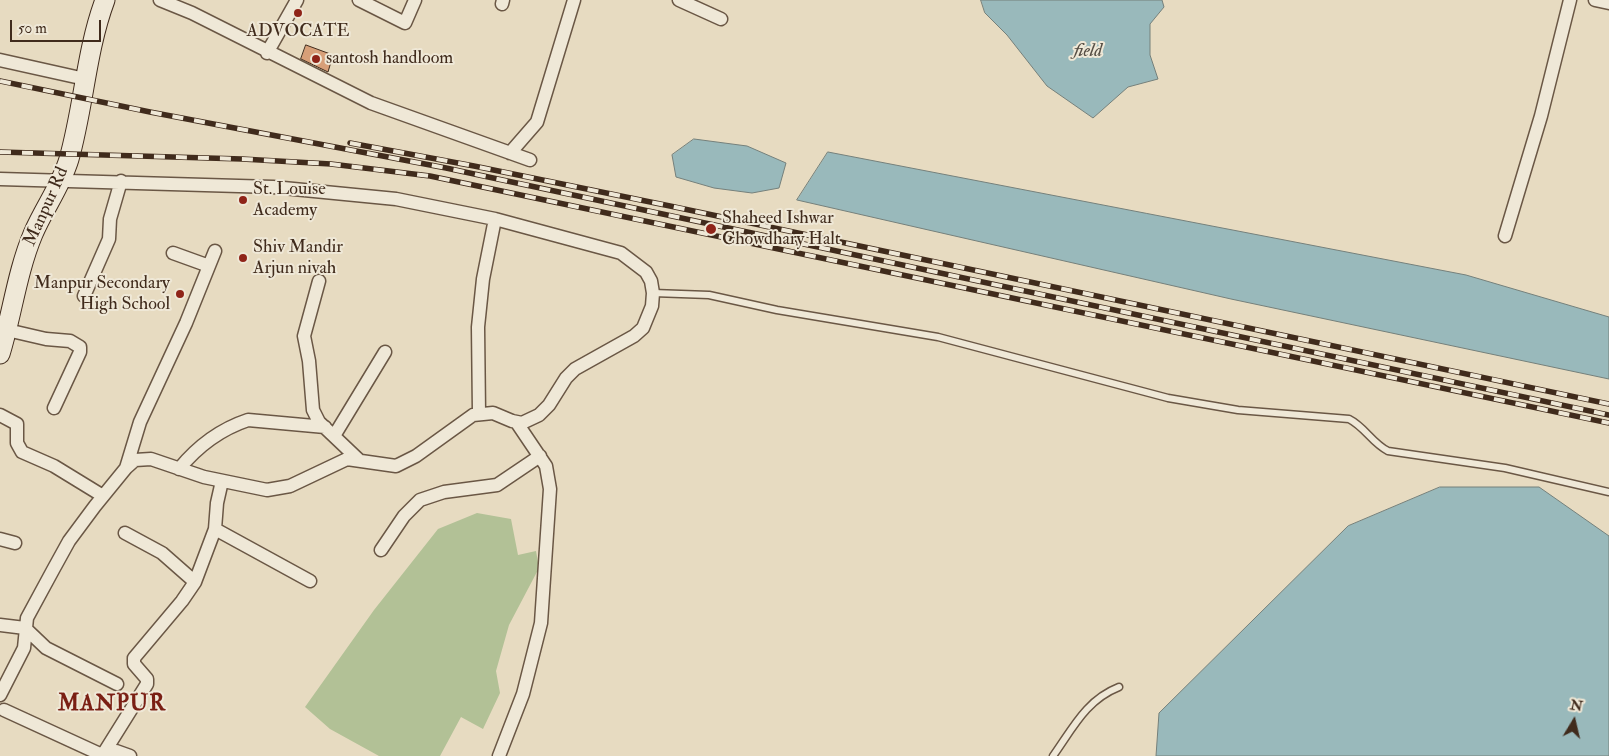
<!DOCTYPE html>
<style>
body{margin:0}
#map{position:relative;width:1609px;height:756px;overflow:hidden;background:#e7dbc1;font-family:"IM FELL Double Pica",serif}
canvas{display:block}
.north{position:absolute;left:1549px;top:696px;width:50px;height:50px;-webkit-text-stroke:4px #efe8d7;paint-order:stroke;rotate:9deg;font-size:14px;font-weight:700;line-height:20px;text-align:center;color:#402b1c}
.north::after{content:'';display:block;margin:auto;width:18px;height:22px;background:#402b1c;clip-path:polygon(50% 0,100% 100%,50% 72%,0 100%)}
.scale{position:absolute;left:10px;top:20px;width:91px;height:22px;box-sizing:border-box;border:2px solid #402b1c;border-top:0;padding-left:6px;font-size:15px;line-height:18px;white-space:nowrap;color:#402b1c;-webkit-text-stroke:4px #efe8d7;paint-order:stroke}
</style>
<div id="map">
<canvas width="1609" height="756"></canvas>
<div class="north">N</div>
<div class="scale">50 m</div>
</div>
<script>
const ctx = document.querySelector('canvas').getContext('2d');
ctx.lineJoin = 'round';
function fillPath(path, color) { ctx.fillStyle = color; ctx.fill(path, 'evenodd'); }
function strokePath(path, color, width, dash) { ctx.strokeStyle = color; ctx.lineWidth = width; ctx.lineCap = dash ? 'butt' : 'round'; ctx.setLineDash(dash || []); ctx.stroke(path); }
function label(font, color, halo, rows, align = 'center') {
  ctx.font = font + ' "IM FELL Double Pica",serif'; ctx.lineWidth = 4; ctx.setLineDash([]); ctx.textBaseline = 'middle'; ctx.strokeStyle = halo; ctx.fillStyle = color; for (const [text, x, y, turn = 0] of rows) {
    ctx.save(); ctx.translate(x, y); ctx.rotate((+turn || 0) * Math.PI / 180); ctx.textAlign = isNaN(turn) ? turn : align; if (halo) ctx.strokeText(text, 0, 0); ctx.fillText(text, 0, 0); ctx.restore();
  }
}
const green = new Path2D(`
 M477,513L511,519L518,555L536,551L539,568L509,625L496,671L500,693L483,729L461,717L440,756H379L330,729L305,707L374,610L438,529Z`);
const water = new Path2D(`
 M981,0H1162L1164,7L1150,24V55L1158,79L1128,87L1093,118L1047,86L1007,35L985,13Z
 M694,139L747,146L786,163L779,188L752,193L714,188L676,177L672,155Z
 M828,152L1466,275L1609,317V379L1231,299L797,200Z
 M1440,487H1539L1609,536V756H1156L1159,713L1348,526Z`);
const building = new Path2D(`
 M306,45L333,55L328,72L301,59Z`);
const service = new Path2D(`
 M653,293L709,295L777,310L938,337L1168,398L1238,410L1349,419C1365,427 1372,443 1388,451L1505,468L1609,492
 M1053,756C1073,728 1086,700 1119,687`);
const minor = new Path2D(`
 M160,0L192,13L371,103L530,160
 M359,0L405,23L415,0
 M679,0L721,19
 M1595,0L1609,3
 M502,4L503,0
 M267,53L297,0
 M0,60L85,79
 M510,153L537,122L574,0
 M0,179L273,187L396,199L495,219L621,253L646,272L651,281L653,293L652,306L643,328L634,336L575,369L566,378L549,405L539,415L522,423L512,421L493,413L473,415L416,456L396,466L347,459L290,486L267,490L204,477L151,459L135,460L126,468L95,506L69,541L53,570L27,618L24,648L0,695
 M1505,236L1541,116L1570,0
 M173,253L209,266
 M319,281L304,336L309,361L313,410L319,422L359,460
 M84,296L109,239L110,219L121,181
 M7,330L46,339L70,341L80,347V352L54,408
 M479,413L478,327L483,279L495,219
 M0,415L17,424V443L22,452L54,466L103,496
 M334,436L385,352
 M126,468L140,422L186,323L215,251
 M179,469C197,447 221,429 248,420L325,427
 M215,529L310,581
 M125,533L162,553L195,582
 M0,539L15,543
 M381,550L404,516L420,500L444,492L497,485L540,456
 M0,625L25,628L46,648L117,684
 M4,710L102,755L116,751L130,756
 M102,756L147,684V679L134,664V658L182,601L195,582L215,529L217,503L222,481
 M499,756L523,694L541,623L550,489L546,466L517,423`);
const secondary = new Path2D(`
 M0,354C12,315 17,272 33,234C44,208 61,186 69,159C84,106 86,51 105,0`);
const rail = new Path2D(`
 M0,81L150,112L446,168L1609,415
 M350,143L474,166L670,206L1609,404
 M0,152L242,159L331,164L430,176L1609,423`);
const markers = [
 [298,13,5,"#8f2418"],
 [316,59,5,"#8f2418"],
 [243,200,5,"#8f2418"],
 [711,229,6,"#8f2418"],
 [243,258,5,"#8f2418"],
 [180,294,5,"#8f2418"]
];
const poiNames = [
 ["ADVOCATE",298,32,"center"],
 ["santosh handloom",326,59],
 ["St. Louise",253,190],
 ["Academy",253,211],
 ["Shaheed Ishwar",722,219],
 ["Chowdhary Halt",722,240],
 ["Shiv Mandir",253,248],
 ["Arjun nivah",253,269],
 ["Manpur Secondary",170,284,"right"],
 ["High School",170,305,"right"]
];
const streetNames = [
 ["Manpur Rd",47,207,-66]
];
const waterNames = [
 ["field",1088,52]
];
const districtNames = [
 ["MANPUR",112,705]
];
fillPath(green, '#b2c196');
fillPath(water, '#99b9bb');
strokePath(water, '#75807b', 1);
fillPath(building, '#d79f78');
strokePath(building, '#402b1c', 1);
strokePath(service, '#6a5745', 9);
strokePath(minor, '#6a5745', 15);
strokePath(secondary, '#402b1c', 21);
strokePath(service, '#efe8d7', 6);
strokePath(minor, '#efe8d7', 12);
strokePath(secondary, '#efe8d7', 19);
strokePath(rail, '#402b1c', 5.5);
strokePath(rail, '#efe8d7', 4, [11]);
for (const [x, y, r, color] of markers) { const dot = new Path2D(); dot.arc(x, y, r, 0, 2 * Math.PI); ctx.fillStyle = color; ctx.fill(dot); strokePath(dot, '#efe8d7', 2); }
label('18px', '#402b1c', '#efe8d7', poiNames, 'left');
label('18px', '#402b1c', '#efe8d7', streetNames);
label('italic 19px', '#564e44', '#efe8d7', waterNames);
ctx.letterSpacing = '1px';
label('bold 22px', '#7a1f14', '#efe8d7', districtNames);
ctx.letterSpacing = '0px';
</script>
